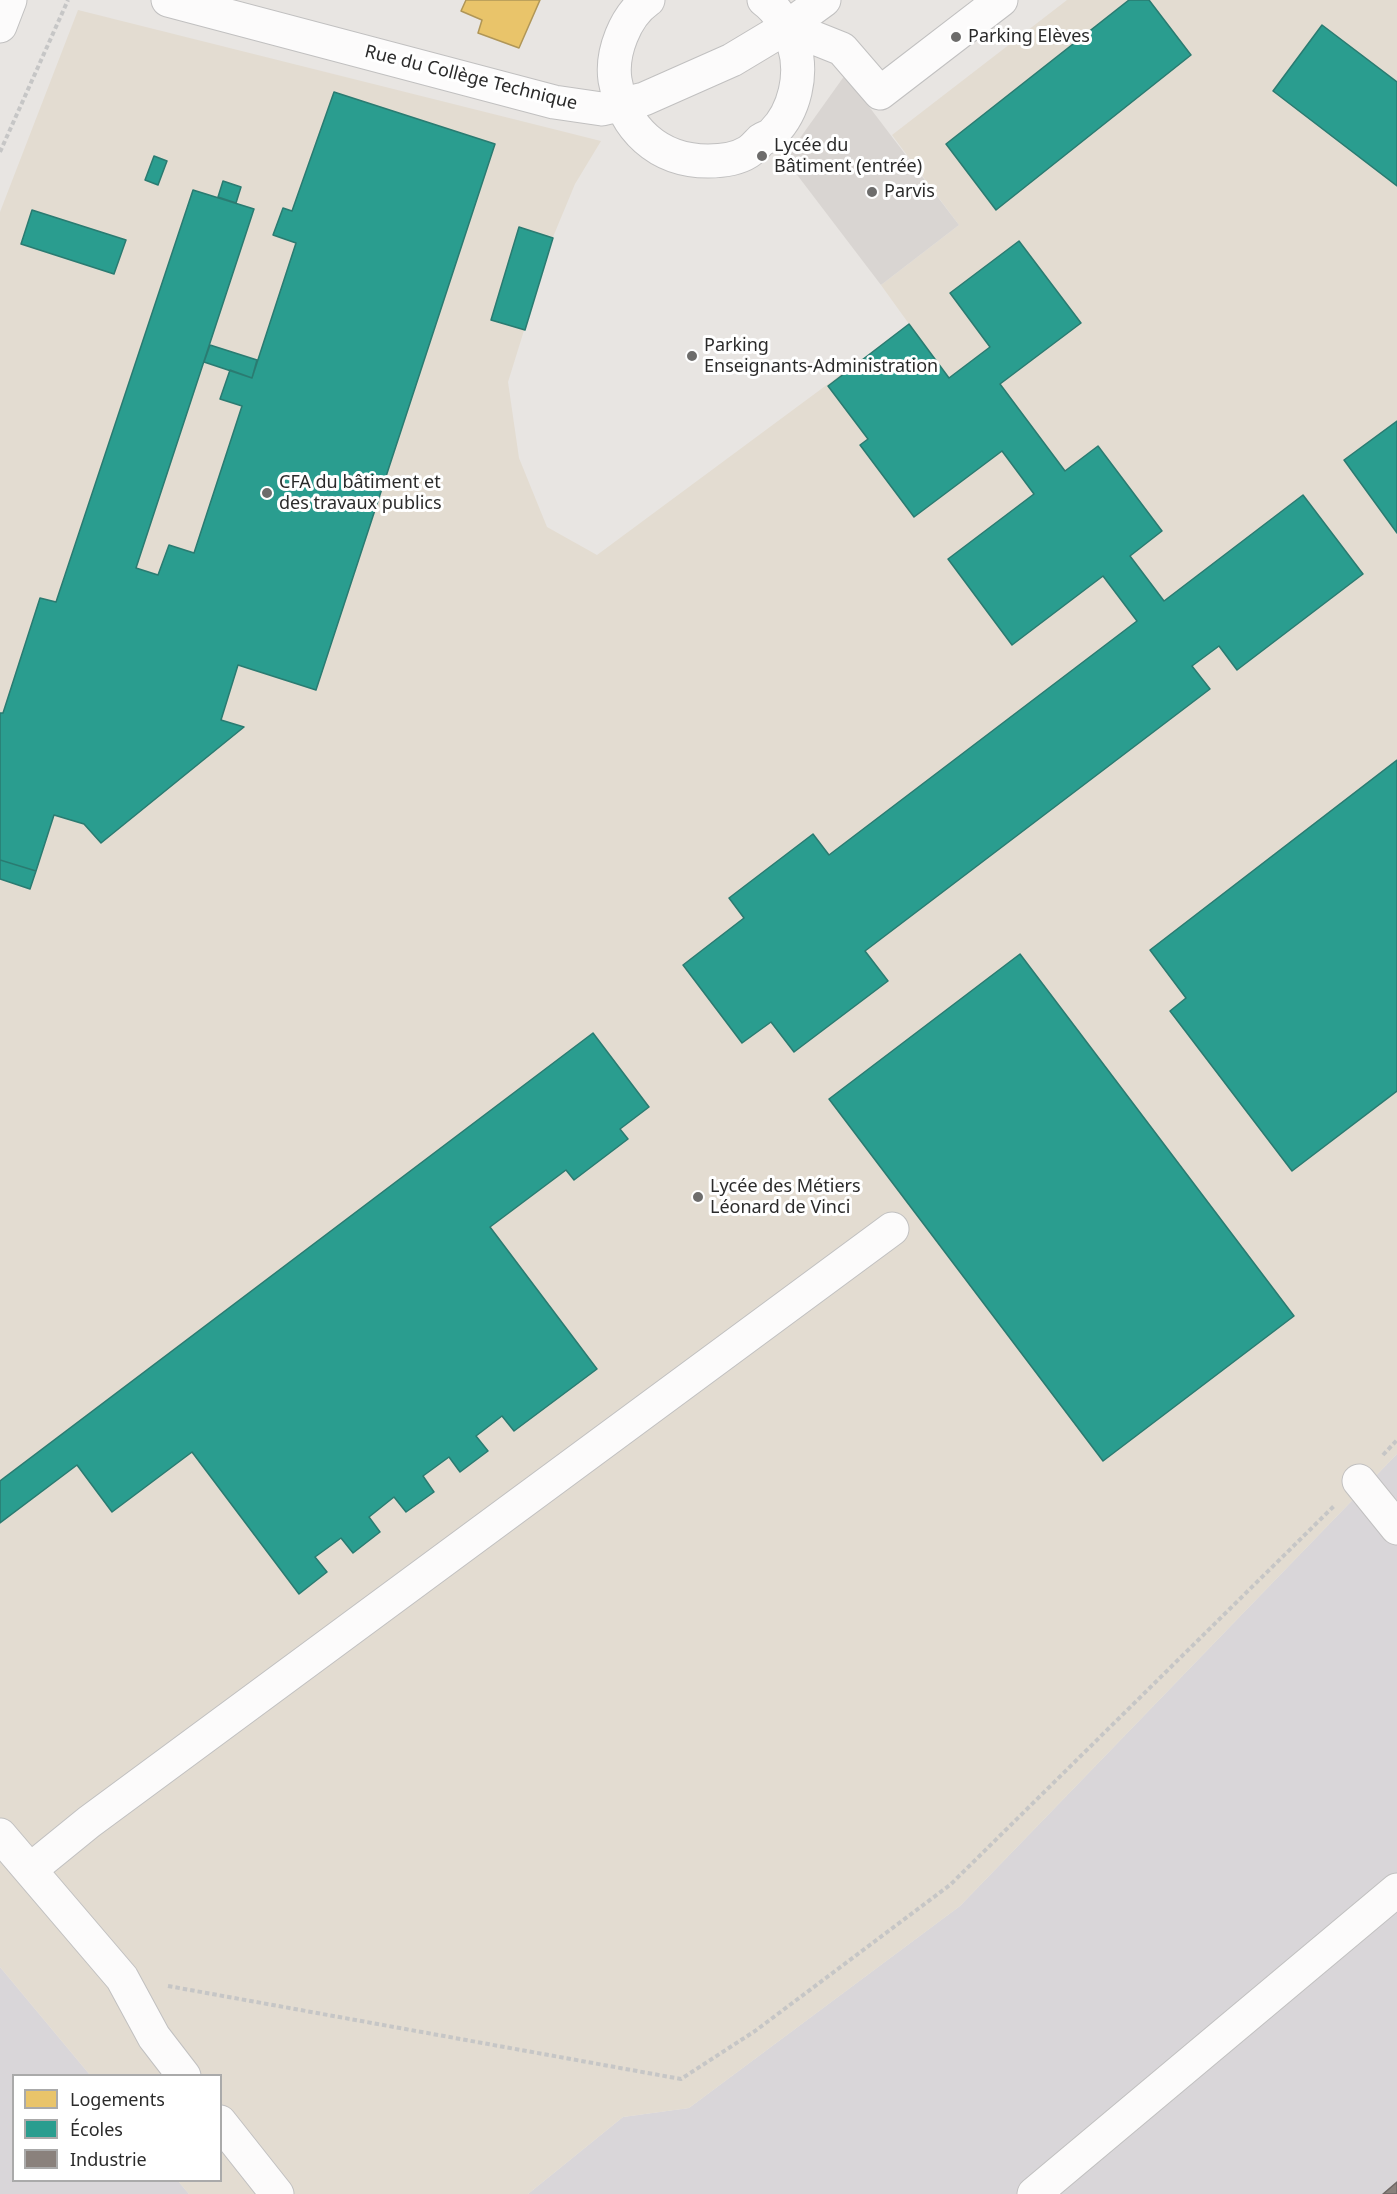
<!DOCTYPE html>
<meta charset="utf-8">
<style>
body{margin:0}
#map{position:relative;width:1397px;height:2194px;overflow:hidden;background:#e8e5e2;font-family:"Noto Sans",sans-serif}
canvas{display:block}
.legend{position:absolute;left:12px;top:2074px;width:210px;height:108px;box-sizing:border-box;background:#fff;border:2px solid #aaa;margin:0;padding:8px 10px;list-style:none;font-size:18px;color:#2b2b2b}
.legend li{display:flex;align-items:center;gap:12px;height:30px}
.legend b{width:30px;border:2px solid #aaa}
</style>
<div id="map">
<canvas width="1397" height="2194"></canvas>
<ul class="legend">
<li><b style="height:16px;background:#e9c46a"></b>Logements</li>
<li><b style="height:16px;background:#2a9d8f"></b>Écoles</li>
<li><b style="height:16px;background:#8a817c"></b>Industrie</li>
</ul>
</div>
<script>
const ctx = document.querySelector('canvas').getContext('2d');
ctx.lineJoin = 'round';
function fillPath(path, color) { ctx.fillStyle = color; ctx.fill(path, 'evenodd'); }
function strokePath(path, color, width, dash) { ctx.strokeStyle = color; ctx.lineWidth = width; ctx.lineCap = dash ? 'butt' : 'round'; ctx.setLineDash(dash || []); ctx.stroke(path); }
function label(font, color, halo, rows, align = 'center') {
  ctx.font = font + ' "Noto Sans",sans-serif'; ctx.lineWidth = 6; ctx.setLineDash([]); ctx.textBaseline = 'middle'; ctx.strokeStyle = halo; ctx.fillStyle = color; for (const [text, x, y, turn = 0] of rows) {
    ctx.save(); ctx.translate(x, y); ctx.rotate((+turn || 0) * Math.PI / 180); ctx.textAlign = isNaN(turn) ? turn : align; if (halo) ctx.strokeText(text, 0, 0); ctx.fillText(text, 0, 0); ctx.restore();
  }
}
const industrial = new Path2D(`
 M1397,1454V2194H528L623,2117L689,2108L960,1906Z
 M0,1967L90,2075L14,2076V2180L178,2181L189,2194H0Z`);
const education = new Path2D(`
 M1067,0H1397V1454L960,1906L689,2108L623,2117L528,2194H189L178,2181L220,2180V2076L90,2075L0,1967V212L78,10L601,141L575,184L553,237L508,382L519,458L547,527L597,555L909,324L881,285L959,225L892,135Z`);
const plaza = new Path2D(`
 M845,75L959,225L881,285L785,159Z`);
const homes = new Path2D(`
 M466,0H540L519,48L478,33L482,20L461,11Z`);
const schools = new Path2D(`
 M1129,0H1149L1191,55L996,210L946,144Z
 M1322,25L1397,82V186L1273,91Z
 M334,92L495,144L316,690L238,665L221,720L244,727L101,843L84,824L54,815L36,871L0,860V713H3L40,598L56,602L193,190L254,209L136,568L158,575L169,545L194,553L242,406L220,399L230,370L252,378L296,243L273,235L283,208L292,211Z
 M154,156L167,161L158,185L145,180Z
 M223,181L241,187L236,203L218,197Z
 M32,210L126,240L114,274L21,244Z
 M519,227L553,238L525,330L491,320Z
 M1019,241L1081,323L1000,384L1065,471L1098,446L1162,531L1130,556L1164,601L1303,495L1363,574L1237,670L1219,646L1192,666L1210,689L865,951L888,981L794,1052L771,1022L742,1043L683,965L744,918L729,898L813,834L829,855L1137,621L1103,576L1012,645L948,559L1034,494L1002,451L914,517L860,445L868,439L828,386L909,324L949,378L990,347L950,293Z
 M210,345L257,360L252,378L204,362Z
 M1397,421V533L1344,460Z
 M1397,760V1091L1292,1171L1170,1011L1186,998L1150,950Z
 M0,860L36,871L30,889L0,879Z
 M1020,954L1294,1316L1103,1461L829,1099Z
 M593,1033L649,1107L620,1129L628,1139L574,1180L566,1170L490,1227L597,1369L514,1431L502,1416L476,1436L488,1451L460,1472L449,1457L423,1476L434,1492L406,1512L394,1497L369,1517L380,1532L353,1553L341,1538L315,1557L327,1572L299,1594L192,1452L112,1512L77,1465L0,1523V1481Z`);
const industry = new Path2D(`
 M1397,2182V2194H1383Z`);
const path = new Path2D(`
 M0,152L68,0
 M1383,1455L1397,1440
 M168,1986L681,2079L755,2031L950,1885L1334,1506`);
const minor = new Path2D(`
 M168,0L554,102L602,109L644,99L732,60L787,27L824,0
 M648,0C625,16 611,53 615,80C624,129 658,161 708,161C721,161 737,159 748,152C753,149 757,144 761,140C765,137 770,137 773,133C795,111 803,74 794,45C788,28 779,11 764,0
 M0,26L10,0
 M787,27L842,49L880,93L1001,0
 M1359,1481L1397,1528
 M0,1835L122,1978L154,2037L184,2076
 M30,1870L89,1822L892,1229
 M220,2122L277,2194
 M1034,2194L1397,1890`);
const markers = [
 [956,37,6,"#6d6c6b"],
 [762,156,6,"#6d6c6b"],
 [872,192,6,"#6d6c6b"],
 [692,356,6,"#6d6c6b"],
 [267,493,6,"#6d6c6b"],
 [698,1197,6,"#6d6c6b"]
];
const poiNames = [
 ["Parking Elèves",968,37],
 ["Lycée du",774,146],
 ["Bâtiment (entrée)",774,167],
 ["Parvis",884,192],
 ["Parking",704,346],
 ["Enseignants-Administration",704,367],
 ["CFA du bâtiment et",279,483],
 ["des travaux publics",279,504],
 ["Lycée des Métiers",710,1187],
 ["Léonard de Vinci",710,1208]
];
const streetNames = [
 ["Rue du Collège Technique",471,78,14]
];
fillPath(industrial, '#d9d6d9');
fillPath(education, '#e3dcd1');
fillPath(plaza, '#d9d5d2');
fillPath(homes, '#e9c46a');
strokePath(homes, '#b09657', 1.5);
fillPath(schools, '#2a9d8f');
strokePath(schools, '#2a7b71', 1.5);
fillPath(industry, '#8a817c');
strokePath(industry, '#6e6764', 1.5);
strokePath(minor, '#c1c0c0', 35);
strokePath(path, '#c6c6c6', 4, [4.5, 3]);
strokePath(minor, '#fcfbfb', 33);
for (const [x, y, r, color] of markers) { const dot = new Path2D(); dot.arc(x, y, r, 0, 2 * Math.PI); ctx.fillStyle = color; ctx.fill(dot); strokePath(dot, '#fff', 2); }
label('18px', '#2b2b2b', '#fff', poiNames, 'left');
label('18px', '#2b2b2b', '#fff', streetNames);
</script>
